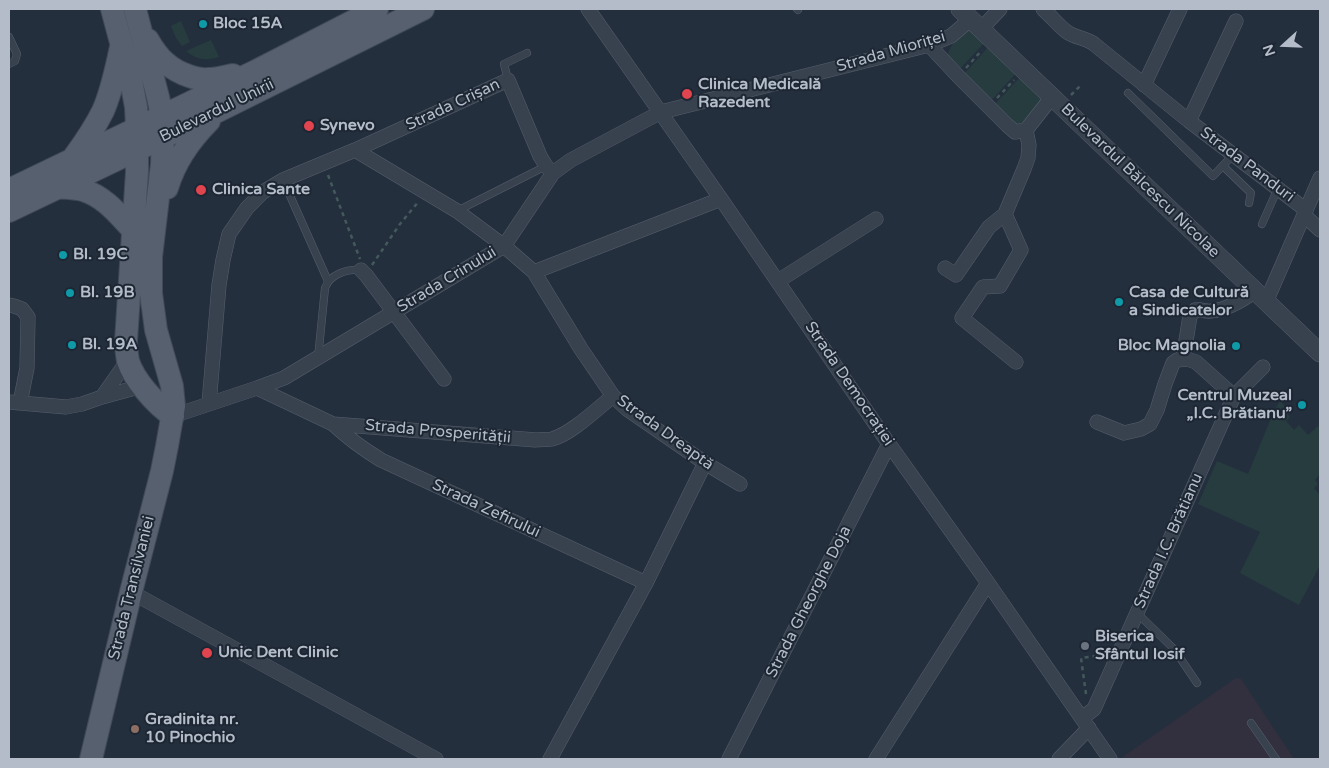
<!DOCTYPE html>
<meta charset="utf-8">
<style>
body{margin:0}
#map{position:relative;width:1329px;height:768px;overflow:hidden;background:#242f3e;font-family:"Varela Round",sans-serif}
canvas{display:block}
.frame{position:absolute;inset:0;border:10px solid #b4bcc9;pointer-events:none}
.north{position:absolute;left:1259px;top:20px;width:50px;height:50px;-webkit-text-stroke:4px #1d2633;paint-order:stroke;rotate:250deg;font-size:14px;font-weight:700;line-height:20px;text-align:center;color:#b4bcc9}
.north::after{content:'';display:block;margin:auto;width:18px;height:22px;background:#b4bcc9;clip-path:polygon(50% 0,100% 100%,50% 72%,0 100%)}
</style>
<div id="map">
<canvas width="1329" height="768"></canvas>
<div class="frame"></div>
<div class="north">N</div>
</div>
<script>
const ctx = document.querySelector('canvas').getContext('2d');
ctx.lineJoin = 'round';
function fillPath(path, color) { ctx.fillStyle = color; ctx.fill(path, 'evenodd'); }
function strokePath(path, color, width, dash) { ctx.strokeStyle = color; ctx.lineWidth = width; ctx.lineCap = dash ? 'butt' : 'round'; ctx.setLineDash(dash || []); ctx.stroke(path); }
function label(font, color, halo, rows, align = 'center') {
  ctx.font = font + ' "Varela Round",sans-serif'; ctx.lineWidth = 4; ctx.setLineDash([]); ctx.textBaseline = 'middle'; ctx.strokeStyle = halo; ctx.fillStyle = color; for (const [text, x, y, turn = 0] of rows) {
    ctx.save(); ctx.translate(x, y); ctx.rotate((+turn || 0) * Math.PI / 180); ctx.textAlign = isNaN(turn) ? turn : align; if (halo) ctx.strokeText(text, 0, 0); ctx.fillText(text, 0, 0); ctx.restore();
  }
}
const medical = new Path2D(`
 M1236,678L1241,679L1294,759H1123L1124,756Z`);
const green = new Path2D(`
 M181,21L190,42L182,46L176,38L171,26Z
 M972,25L987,40L959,70L948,56C949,43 963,34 972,25Z
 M211,40L219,57C204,61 198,60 186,51Z
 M991,44L1019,70L990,102L963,75Z
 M1023,74L1048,98L1026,121L1018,125L1011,122L994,105Z
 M1280,401L1288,409L1286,412L1290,417L1286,421L1294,430L1299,425L1308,435L1318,426L1320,428V474L1315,480L1318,484L1314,488L1320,495V565L1299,605L1240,573L1260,532L1198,504L1217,461L1248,474L1274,411Z`);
const path = new Path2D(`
 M966,68L982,50
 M1071,95L1082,84
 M997,98L1014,80
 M328,175L360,259
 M372,265L400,224L419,201
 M1086,694L1081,658L1096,656`);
const service = new Path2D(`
 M797,9L798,10
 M9,37L17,54L15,61L9,64
 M508,80L504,64L527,53
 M1128,93L1213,176L1233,155
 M1223,166L1251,193L1249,203
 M283,180L328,281
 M457,211L546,166
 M1262,224L1278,188
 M318,358L325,288C330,274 347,269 361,270
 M1137,613L1174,649L1197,683
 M1251,723L1276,759`);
const minor = new Path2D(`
 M588,9L721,199L889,444L988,583L1110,759
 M1043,9C1051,16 1059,26 1067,32C1076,38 1086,38 1094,44L1189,121L1306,210
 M981,29L1000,9
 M929,45L958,76L1007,125L1015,132L1026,130L1052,97
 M1144,85L1180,9
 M1189,121L1236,21
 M355,150L457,211L504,246L534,272L721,199
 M1005,214L1021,250L1000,286L983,287L962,318L1016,362
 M1304,215L1320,230
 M945,268L956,275L989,227L1005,214L1024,169L1028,158L1029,145L1026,130
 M361,270L366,275L444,379
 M534,272L581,349L613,396L627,409L705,463L740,484
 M778,281L876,219
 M1266,302L1320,178
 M9,305L14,306L22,309L28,317L27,368L20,403
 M1183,359L1190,316L1195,310C1202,309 1206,312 1211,311C1226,310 1243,300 1255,291
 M257,388L333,424L536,440C541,439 547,440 552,439C571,434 597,409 613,396
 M102,397L128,360
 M9,402L66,407L82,404L102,397L142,386
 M209,404L219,285L223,260L229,234L247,208L263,192L283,180L355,150L508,80L540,156L546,166L553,173
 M173,416L257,388L284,378L504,246L553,173L571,160L661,112L929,45L951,36L971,19
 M1097,422L1124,433L1141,429L1150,424L1157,410L1165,384L1173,363L1177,360L1187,359L1196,362L1234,396
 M333,424C348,438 363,449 381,460L646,583
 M131,592L436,759
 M1082,718L1094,709L1234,396L1263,367
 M550,759L646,583L705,463
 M729,759L889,444
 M876,759L988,583
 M1059,759L1089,728`);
const tertiary = new Path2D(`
 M960,9L1320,353`);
const primary = new Path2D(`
 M112,9L131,80L136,107L137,128V172L126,341C126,348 127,355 128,361C134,380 156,405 173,416
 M148,40C158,58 170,70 189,76C195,78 202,80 209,79C217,79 225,77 233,75
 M74,157C85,142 95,127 103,111C112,91 116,69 121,47
 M58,187C66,188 75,188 83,190C105,197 118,214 133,230
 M167,188C175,161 190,140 209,121
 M9,190L256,71L377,9
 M9,211L220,110L423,9
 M91,759L131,592L162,471L167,446L174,406L172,386L156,330L151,293V257L162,164L163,138L162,116L158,97L135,9`);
const markers = [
 [203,24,5,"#0f9aa8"],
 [687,94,6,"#e0444e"],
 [309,126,6,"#e0444e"],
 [201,190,6,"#e0444e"],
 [63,255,5,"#0f9aa8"],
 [70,293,5,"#0f9aa8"],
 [1119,302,5,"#0f9aa8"],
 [72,345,5,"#0f9aa8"],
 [1236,346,5,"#0f9aa8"],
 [1302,405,5,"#0f9aa8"],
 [1085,646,5,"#6b7280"],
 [207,653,6,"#e0444e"],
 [135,729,5,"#8d6e63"]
];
const poiNames = [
 ["Bloc 15A",213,24],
 ["Clinica Medicală",698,85],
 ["Razedent",698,103],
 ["Synevo",320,126],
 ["Clinica Sante",212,190],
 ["Bl. 19C",73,255],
 ["Bl. 19B",80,293],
 ["Casa de Cultură",1129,293],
 ["a Sindicatelor",1129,311],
 ["Bl. 19A",82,345],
 ["Bloc Magnolia",1226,346,"right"],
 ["Centrul Muzeal",1292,396,"right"],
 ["„I.C. Brătianu”",1292,414,"right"],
 ["Biserica",1095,637],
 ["Sfântul Iosif",1095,655],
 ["Unic Dent Clinic",218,653],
 ["Gradinita nr.",145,720],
 ["10 Pinochio",145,738]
];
const streetNames = [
 ["Strada Mioriței",891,52,-16],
 ["Strada Crișan",453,105,-25],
 ["Bulevardul Unirii",217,111,-26],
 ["Strada Panduri",1247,165,37],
 ["Bulevardul Bălcescu Nicolae",1140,181,44],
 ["Strada Crinului",447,280,-31],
 ["Strada Democrației",849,384,56],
 ["Strada Prosperității",438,432,5],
 ["Strada Dreaptă",665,433,36],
 ["Strada Zefirului",486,509,25],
 ["Strada I.C. Brătianu",1169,541,-66],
 ["Strada Transilvaniei",132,588,-76],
 ["Strada Gheorghe Doja",809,602,-63]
];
fillPath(medical, '#32303f');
fillPath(green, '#263c3f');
strokePath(service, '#565f6c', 8);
strokePath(minor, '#565f6c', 15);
strokePath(tertiary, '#565f6c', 19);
strokePath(primary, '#414a57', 24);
strokePath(path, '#44595c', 2.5, [4, 4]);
strokePath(service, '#38414e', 7);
strokePath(minor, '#38414e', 14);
strokePath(tertiary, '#38414e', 18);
strokePath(primary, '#56606e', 22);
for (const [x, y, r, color] of markers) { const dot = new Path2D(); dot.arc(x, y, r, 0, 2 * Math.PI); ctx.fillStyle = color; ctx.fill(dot); strokePath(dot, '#1d2633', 2); }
label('bold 16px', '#b4bcc9', '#1d2633', poiNames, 'left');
label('16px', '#b4bcc9', '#1d2633', streetNames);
</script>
